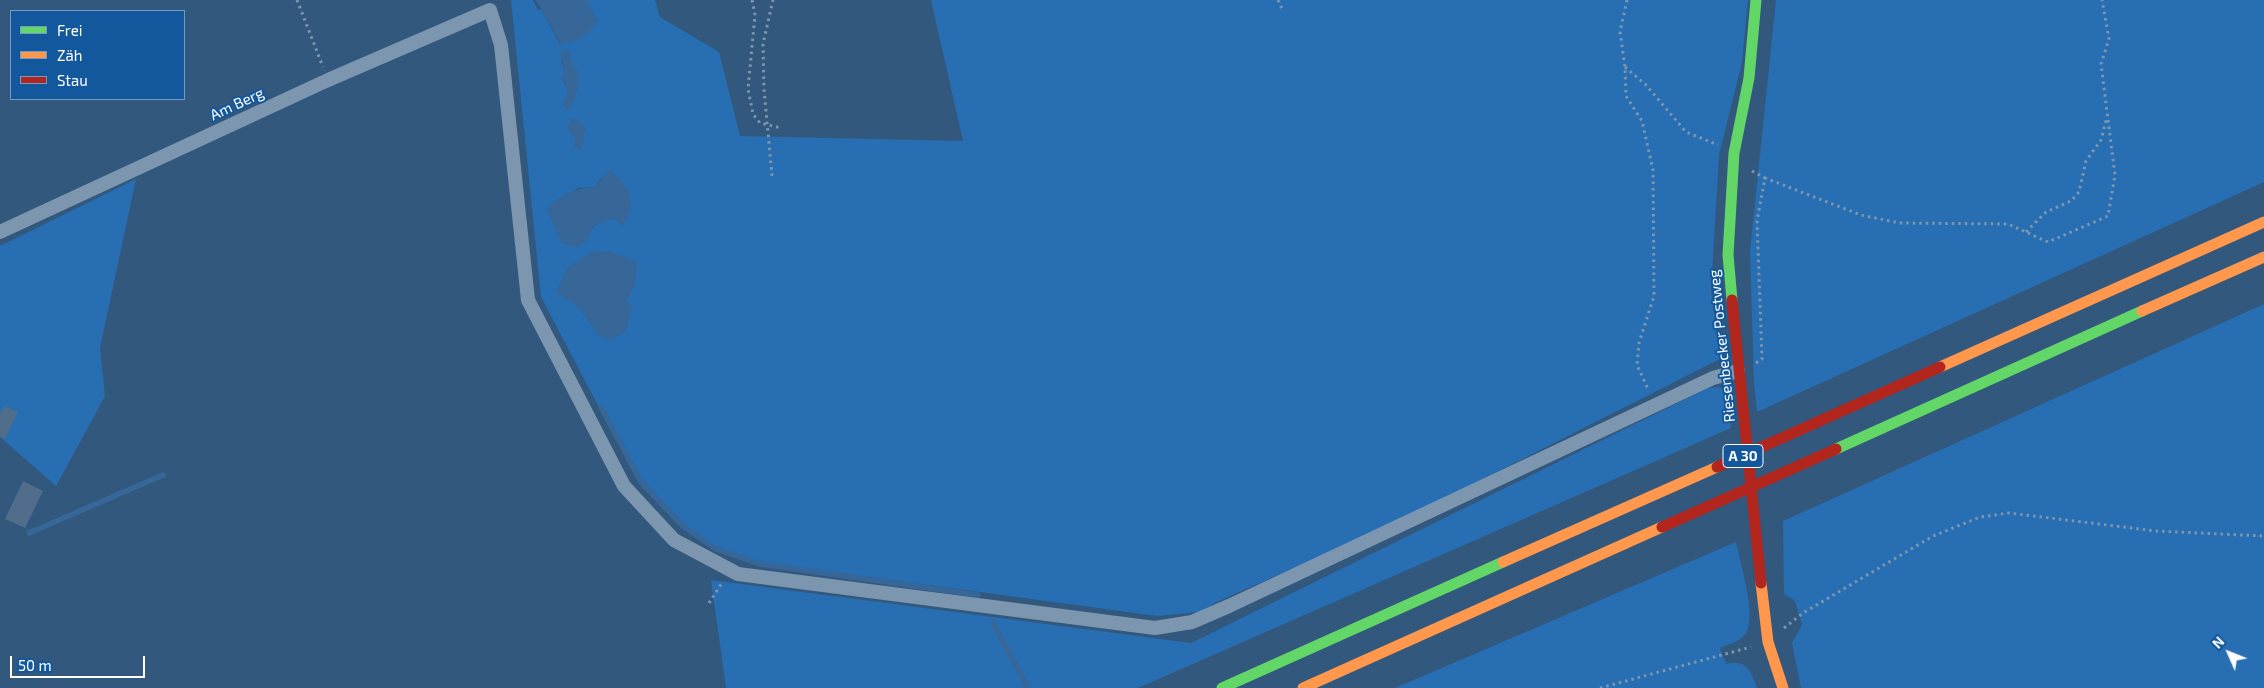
<!DOCTYPE html>
<meta charset="utf-8">
<style>
body{margin:0}
#map{position:relative;width:2264px;height:688px;overflow:hidden;background:#32587e;font-family:"Exo 2",sans-serif}
canvas{display:block}
.legend{position:absolute;left:10px;top:10px;width:175px;height:90px;box-sizing:border-box;background:#13589d;border:1px solid #719bc4;margin:0;padding:6px 9px;list-style:none;font-size:15px;color:#fff}
.legend li{display:flex;align-items:center;gap:10px;height:25px}
.legend b{width:25px;border:1px solid #719bc4}
.north{position:absolute;left:2204px;top:628px;width:50px;height:50px;-webkit-text-stroke:4px #13589d;paint-order:stroke;rotate:314deg;font-size:14px;font-weight:700;line-height:20px;text-align:center;color:#fff}
.north::after{content:'';display:block;margin:auto;width:18px;height:22px;background:#fff;clip-path:polygon(50% 0,100% 100%,50% 72%,0 100%)}
.scale{position:absolute;left:10px;top:656px;width:135px;height:22px;box-sizing:border-box;border:2px solid #fff;border-top:0;padding-left:6px;font-size:15px;line-height:18px;white-space:nowrap;color:#fff;-webkit-text-stroke:4px #13589d;paint-order:stroke}
</style>
<div id="map">
<canvas width="2264" height="688"></canvas>
<ul class="legend">
<li><b style="height:6px;background:#63d668"></b>Frei</li>
<li><b style="height:6px;background:#ff974d"></b>Zäh</li>
<li><b style="height:6px;background:#b3261e"></b>Stau</li>
</ul>
<div class="north">N</div>
<div class="scale">50 m</div>
</div>
<script>
const ctx = document.querySelector('canvas').getContext('2d');
ctx.lineJoin = 'round';
function fillPath(path, color) { ctx.fillStyle = color; ctx.fill(path, 'evenodd'); }
function strokePath(path, color, width, dash) { ctx.strokeStyle = color; ctx.lineWidth = width; ctx.lineCap = dash ? 'butt' : 'round'; ctx.setLineDash(dash || []); ctx.stroke(path); }
function label(font, color, halo, rows, align = 'center') {
  ctx.font = font + ' "Exo 2",sans-serif'; ctx.lineWidth = 4; ctx.setLineDash([]); ctx.textBaseline = 'middle'; ctx.strokeStyle = halo; ctx.fillStyle = color; for (const [text, x, y, turn = 0] of rows) {
    ctx.save(); ctx.translate(x, y); ctx.rotate((+turn || 0) * Math.PI / 180); ctx.textAlign = isNaN(turn) ? turn : align; if (halo) ctx.strokeText(text, 0, 0); ctx.fillText(text, 0, 0); ctx.restore();
  }
}
const green = new Path2D(`
 M511,0H533L538,10L541,9L560,44L597,20L585,0H655L660,17L719,52L740,136L963,141L931,0H1748L1742,62L1719,155L1711,290L1720,359L1396,523L1221,600L1199,612L1157,616L743,560L684,529L635,476L541,297ZM561,59C585,70 579,82 572,104L563,105L568,91L562,78L565,72ZM602,177L622,226L614,218C602,221 595,222 589,234L562,242L547,209L578,188L595,187ZM635,283L626,301L599,336L580,308Z
 M1776,0H2264V182L1757,412L1754,382L1750,252Z
 M136,179L100,348L105,396L56,486L0,437V246Z
 M2264,304V688H1801L1792,643L1802,625L1795,601L1784,594L1783,521Z
 M1718,387L1728,391L1731,428L1138,688H726L711,580L1191,643L1708,388Z
 M1736,542C1740,563 1757,616 1746,633C1740,642 1729,644 1720,648L1726,664C1747,659 1751,671 1757,688H1395Z`);
const water = new Path2D(`
 M585,0L598,20C593,33 573,44 561,44L536,0Z
 M569,49L572,64L578,72V85L572,104L567,110L563,105L568,91L562,77L565,71L560,52Z
 M571,119L578,120L586,128L583,137L584,142L581,150L574,146L576,135L570,134L567,127Z
 M610,170C630,188 639,202 622,226L614,218L593,226L586,242L576,247L562,243L547,209C559,194 576,188 595,187Z
 M594,251L610,252L637,262L635,283L626,301L632,307L626,331L611,340L599,336L580,308L556,292L568,267Z`);
const stream = new Path2D(`
 M601,407L641,482L683,526L716,549L760,564L978,595
 M29,533L163,475
 M993,623L1028,688`);
const building = new Path2D(`
 M4,406L18,412L5,439L0,437V414Z
 M23,481L43,491L25,528L5,519Z`);
const path = new Path2D(`
 M297,0L323,67
 M752,0L755,15L748,89L753,114L760,123L781,128
 M1278,0L1283,11
 M1627,0L1620,32L1625,67L1626,96L1642,121L1653,170L1654,296L1639,343L1637,365L1649,391
 M1625,67L1646,85L1686,132L1718,145
 M1752,171L1765,178
 M772,176L764,89L763,44L773,0
 M2026,232L2046,212L2071,201L2079,192L2086,161L2101,140L2107,117
 M1756,363L1762,359L1757,221L1765,178L1861,215L1899,223L2008,224L2048,242L2108,216L2115,175L2101,64L2109,39L2102,0
 M709,603L722,583
 M1784,628L1803,613L1933,536L1980,517L2009,513L2156,531L2264,536
 M1600,688L1751,647`);
const street = new Path2D(`
 M0,232L328,80L490,10L501,45L528,300L624,486L674,540L738,574L1155,628L1192,622L1229,606L1713,378L1738,371`);
const fast = new Path2D(`
 M1732,300L1728,255L1734,153L1749,78L1756,0
 M1836,449L2142,311
 M1222,688L1503,562`);
const slow = new Path2D(`
 M2142,311L2264,257
 M1940,367L2264,222
 M1503,562L1717,467
 M1761,583L1768,642L1783,688
 M1303,688L1662,527`);
const jam = new Path2D(`
 M1732,300L1761,583
 M1717,467L1940,367
 M1662,527L1836,449`);
const shields = [
 [1743,456,40]
];
const shieldNames = [
 ["A 30",1743,456]
];
const streetNames = [
 ["Am Berg",237,104,-25],
 ["Riesenbecker Postweg",1722,346,-96]
];
fillPath(green, '#286eb3');
fillPath(water, '#376798');
strokePath(stream, '#376798', 5.5);
fillPath(building, '#506e8c');
strokePath(path, '#7d96af', 3, [2.5, 4]);
strokePath(street, '#7d96af', 14);
strokePath(fast, '#63d668', 11);
strokePath(slow, '#ff974d', 11);
strokePath(jam, '#b3261e', 11);
for (const [x, y, w] of shields) { const box = new Path2D(); box.roundRect(x - w / 2, y - 11.5, w, 23, 4); ctx.fillStyle = '#13589d'; ctx.fill(box); strokePath(box, '#fff', 1); }
label('bold 14px', '#fff', null, shieldNames);
label('15px', '#fff', '#13589d', streetNames);
</script>
